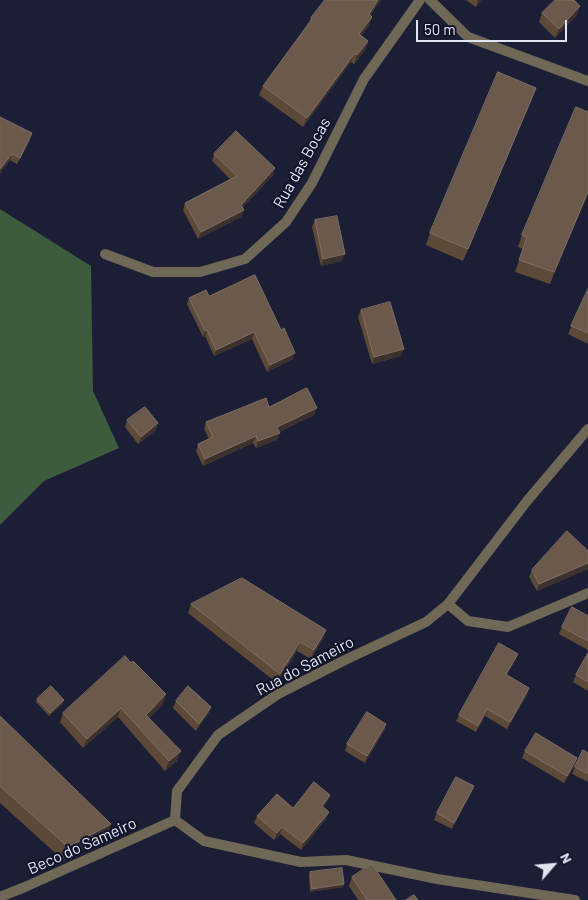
<!DOCTYPE html>
<style>
body{margin:0}
#map{position:relative;width:588px;height:900px;overflow:hidden;background:#1b1e35;font-family:Barlow,sans-serif}
canvas{display:block}
.north{position:absolute;left:528px;top:840px;width:50px;height:50px;-webkit-text-stroke:4px #12152a;paint-order:stroke;rotate:63deg;font-size:14px;font-weight:700;line-height:20px;text-align:center;color:#e0e4f3}
.north::after{content:'';display:block;margin:auto;width:18px;height:22px;background:#e0e4f3;clip-path:polygon(50% 0,100% 100%,50% 72%,0 100%)}
.scale{position:absolute;left:416px;top:20px;width:151px;height:22px;box-sizing:border-box;border:2px solid #e0e4f3;border-top:0;padding-left:6px;font-size:15px;line-height:18px;white-space:nowrap;color:#e0e4f3;-webkit-text-stroke:4px #12152a;paint-order:stroke}
</style>
<div id="map">
<canvas width="588" height="900"></canvas>
<div class="north">N</div>
<div class="scale">50 m</div>
</div>
<script>
const ctx = document.querySelector('canvas').getContext('2d');
ctx.lineJoin = 'round';
function fillPath(path, color) { ctx.fillStyle = color; ctx.fill(path, 'evenodd'); }
function strokePath(path, color, width, dash) { ctx.strokeStyle = color; ctx.lineWidth = width; ctx.lineCap = dash ? 'butt' : 'round'; ctx.setLineDash(dash || []); ctx.stroke(path); }
function label(font, color, halo, rows, align = 'center') {
  ctx.font = font + ' Barlow,sans-serif'; ctx.lineWidth = 4.5; ctx.setLineDash([]); ctx.textBaseline = 'middle'; ctx.strokeStyle = halo; ctx.fillStyle = color; for (const [text, x, y, turn = 0] of rows) {
    ctx.save(); ctx.translate(x, y); ctx.rotate((+turn || 0) * Math.PI / 180); ctx.textAlign = isNaN(turn) ? turn : align; if (halo) ctx.strokeText(text, 0, 0); ctx.fillText(text, 0, 0); ctx.restore();
  }
}
const forest = new Path2D(`
 M0,209L91,266L93,391L119,448L44,481L0,525Z`);
const minor = new Path2D(`
 M430,0L468,37L588,81
 M105,254L153,272H200L245,259L286,222L312,183L364,79L420,0
 M448,604L468,621L508,627L588,593
 M175,820L177,791L218,735L278,694L347,659L426,622L448,604L527,501L588,429
 M175,820L204,841L301,862L346,860L437,879L575,900
 M0,897L25,887L175,820`);
const wall = new Path2D(`
 M325,0H381L370,15L369,26L361,35L368,41L365,50L354,64L351,62L303,127L259,95L263,86L309,23L311,18Z
 M466,0H481L476,7Z
 M554,0H574L577,15L555,38L539,22L542,13L555,1Z
 M536,88L531,101L463,261L426,245L430,233Z
 M0,117L30,140L17,164L10,160L0,173Z
 M214,154L273,175L242,208L244,210L241,217L198,239L183,210L185,203L230,179L212,161Z
 M588,193L550,284L515,272L523,249L518,247L522,235Z
 M315,220L342,261L321,266L312,227Z
 M588,289V344L568,334Z
 M209,296L293,359L267,372L252,339L214,356L205,336L203,337L187,304L189,298Z
 M361,310L401,356L372,364L358,317Z
 M269,407L314,415L279,432L277,440L256,448L253,443L203,466L196,451L198,444L209,439L204,429L206,422Z
 M127,420L156,430L138,444L125,427Z
 M588,551V569L537,591L529,577L532,570Z
 M191,604L323,639L311,659L297,651L277,683L188,613Z
 M588,616V650L559,634L562,627Z
 M588,653V691L573,682L576,675Z
 M515,660L507,675L529,688L527,695L507,729L485,716L476,732L456,721L459,715Z
 M37,699L63,703L49,716L36,702Z
 M176,701L211,707L208,714L196,731L173,708Z
 M163,704L149,718L177,761L165,771L118,717L83,748L60,722L63,713Z
 M0,716L107,836L63,860L0,803Z
 M386,724L384,731L365,763L345,751L347,744Z
 M525,751L575,765L564,783L522,758Z
 M588,753V782L572,774L575,767Z
 M474,786L471,793L452,829L434,820L437,813Z
 M330,795L327,802L323,807L329,812L326,819L301,850L280,834L274,840L254,823L257,816L293,808Z
 M310,872L344,884L343,887L310,892L309,876Z
 M352,877L396,900H358L349,886Z`);
const shadedWall = new Path2D(`
 M378,0H381L365,23L369,14Z
 M478,0H481L476,7Z
 M580,6L577,15L555,38L559,29Z
 M372,17L369,26L356,43L359,34Z
 M368,41L365,50L354,64L357,55Z
 M355,53L351,62L303,127L307,118Z
 M536,88L531,101L463,261L468,249Z
 M32,133L30,140L17,164L20,158Z
 M12,154L10,160L0,173V169Z
 M275,168L273,175L238,212L241,205Z
 M588,192V193L550,284L554,272Z
 M244,210L241,217L198,239L201,232Z
 M345,254L342,261L321,266L323,259Z
 M207,330L205,336L203,337L205,331Z
 M254,332L252,339L214,356L216,350Z
 M404,349L401,356L372,364L374,357Z
 M295,353L293,359L267,372L270,365Z
 M317,408L314,415L275,434L277,427Z
 M158,423L156,430L138,444L141,437Z
 M280,433L277,440L256,448L258,441Z
 M256,436L253,443L203,466L205,459Z
 M588,563V569L537,591L539,584Z
 M326,630L323,639L311,659L314,650Z
 M300,642L297,651L277,683L280,674Z
 M518,654L515,660L504,680L506,674Z
 M529,688L527,695L507,729L510,722Z
 M166,694L163,704L143,724L146,715Z
 M64,700L63,703L49,716L50,713Z
 M211,707L208,714L196,731L199,724Z
 M121,708L118,717L83,748L87,739Z
 M487,709L485,716L476,732L478,726Z
 M386,724L384,731L365,763L367,756Z
 M181,751L177,761L165,771L169,761Z
 M577,758L575,765L564,783L567,776Z
 M474,786L471,793L452,829L454,823Z
 M330,795L327,802L319,813L322,806Z
 M329,812L326,819L301,850L303,843Z
 M111,824L107,836L63,860L68,847Z
 M282,827L280,834L274,840L277,833Z
 M344,884L343,887L310,892L312,889Z`);
const building = new Path2D(`
 M325,0H378L369,14L372,17L359,34L368,41L357,55L355,53L307,118L263,86L312,19L311,18Z
 M555,0H574L580,6L559,29L542,13Z
 M498,72L536,88L468,249L430,233Z
 M576,107L588,112V192L554,272L519,260L527,237L522,235Z
 M0,117L32,133L20,158L12,154L0,169Z
 M236,131L275,168L241,205L244,210L201,232L185,203L237,176L214,154Z
 M337,216L345,254L323,259L315,220Z
 M255,275L281,330L284,328L295,353L270,365L254,332L216,350L207,330L205,331L189,298L206,290L209,296Z
 M588,289V333L571,326Z
 M390,302L404,349L374,357L361,310Z
 M307,388L317,408L277,427L280,433L258,441L256,436L205,459L198,444L213,437L206,422L266,398L269,407Z
 M145,407L158,423L141,437L127,420Z
 M567,531L588,551V563L539,584L532,570Z
 M242,578L326,630L314,650L300,642L280,674L191,604Z
 M572,607L588,616V641L562,627Z
 M499,643L518,654L506,674L507,675L529,688L510,722L487,709L478,726L459,715Z
 M588,653V682L576,675Z
 M125,656L131,663L133,661L166,694L146,715L181,751L169,761L121,708L87,739L63,713Z
 M51,686L64,700L50,713L37,699Z
 M188,686L211,707L199,724L176,701Z
 M367,712L386,724L367,756L347,744Z
 M0,716L111,824L68,847L0,786Z
 M536,733L577,758L567,776L525,751Z
 M583,750L588,753V774L575,767Z
 M456,777L474,786L454,823L437,813Z
 M314,782L330,795L322,806L329,812L303,843L282,827L277,833L257,816L277,794L293,808Z
 M372,864L396,900H367L352,877Z
 M342,868L344,884L312,889L310,872Z
 M414,895L418,900H406Z`);
const streetNames = [
 ["Rua das Bocas",302,163,-61],
 ["Rua do Sameiro",305,666,-28],
 ["Beco do Sameiro",82,846,-24]
];
fillPath(forest, '#3c5c3d');
strokePath(minor, '#6f6857', 10);
fillPath(wall, '#5d4938');
fillPath(shadedWall, '#3d312e');
fillPath(building, '#6b594c');
strokePath(building, '#7d6f66', 1);
label('16px', '#e0e4f3', '#12152a', streetNames);
</script>
